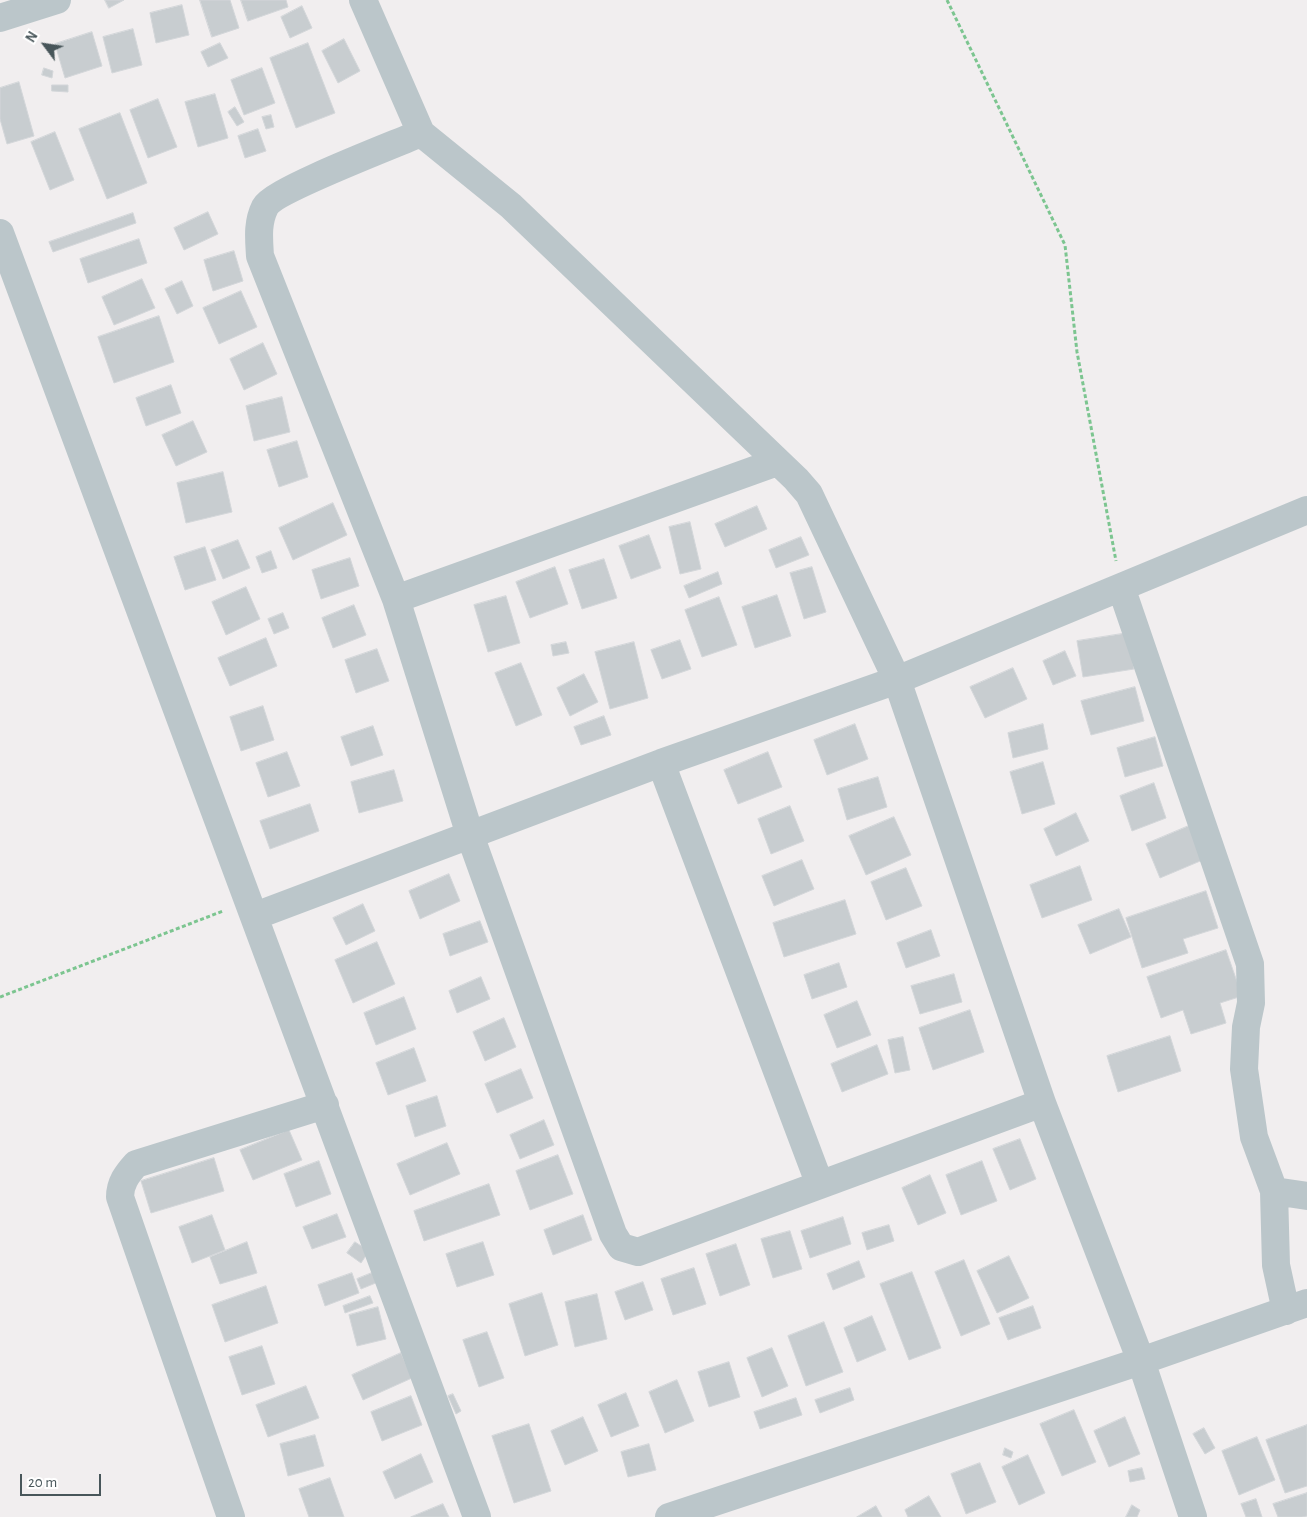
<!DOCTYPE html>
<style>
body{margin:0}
#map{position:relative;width:1307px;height:1517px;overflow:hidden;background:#f1eeef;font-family:"Alegreya Sans",sans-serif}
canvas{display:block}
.north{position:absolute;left:20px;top:20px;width:50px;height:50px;-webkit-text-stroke:4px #fff;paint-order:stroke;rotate:301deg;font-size:14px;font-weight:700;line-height:20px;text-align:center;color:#48565a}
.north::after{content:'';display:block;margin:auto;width:18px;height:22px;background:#48565a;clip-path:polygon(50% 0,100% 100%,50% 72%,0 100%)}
.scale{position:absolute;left:20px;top:1474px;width:81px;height:22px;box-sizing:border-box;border:2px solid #48565a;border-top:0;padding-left:6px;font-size:15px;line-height:18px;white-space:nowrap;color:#48565a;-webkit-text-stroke:4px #fff;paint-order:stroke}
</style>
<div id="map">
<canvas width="1307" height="1517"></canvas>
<div class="north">N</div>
<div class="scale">20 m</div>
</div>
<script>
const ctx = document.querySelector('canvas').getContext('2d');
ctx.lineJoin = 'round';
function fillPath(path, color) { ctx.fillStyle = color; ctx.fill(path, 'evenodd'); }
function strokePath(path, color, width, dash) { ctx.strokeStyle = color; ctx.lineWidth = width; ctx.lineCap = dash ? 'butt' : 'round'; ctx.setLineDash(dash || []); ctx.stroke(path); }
const building = new Path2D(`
 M105,0H124L109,8Z
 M200,0H230L239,28L212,37Z
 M241,0H286L288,7L248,21Z
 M182,5L189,35L156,43L150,13Z
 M302,6L312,28L290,38L281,17Z
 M133,29L142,65L112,73L103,37Z
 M92,32L102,66L65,78L55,44Z
 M344,39L360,71L338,83L322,51Z
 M220,43L228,58L208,67L201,52Z
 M308,43L335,113L296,128L270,58Z
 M44,68L53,71L52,78L42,75Z
 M262,68L275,103L244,115L231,80Z
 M19,82L34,136L7,144L0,119V88Z
 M52,85H68V92L52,91Z
 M215,94L228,138L198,147L185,102Z
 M158,99L177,147L148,158L130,110Z
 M235,107L244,122L237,126L228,112Z
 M120,113L147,183L107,199L79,129Z
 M271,115L274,127L266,129L262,117Z
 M258,129L266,151L245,158L238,136Z
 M55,132L74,180L50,190L31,142Z
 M208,212L218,234L184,250L174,228Z
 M133,213L136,223L53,252L49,242Z
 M139,239L147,263L88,283L80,259Z
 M234,251L243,281L213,291L204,260Z
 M142,279L155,308L114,325L102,297Z
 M182,281L193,306L177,314L165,289Z
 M241,291L257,327L219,344L203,308Z
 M159,316L174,362L114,383L98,337Z
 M263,343L277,374L244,390L230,359Z
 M171,385L181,413L146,426L136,398Z
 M282,397L290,432L254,441L246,406Z
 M193,421L207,452L176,466L162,435Z
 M297,441L308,477L279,487L267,450Z
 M223,472L232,512L186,523L177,483Z
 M333,503L347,535L293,560L279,528Z
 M757,506L767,529L725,547L715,524Z
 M690,522L701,569L680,574L669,527Z
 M649,535L661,568L631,579L619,546Z
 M801,537L809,555L776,568L769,550Z
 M238,540L250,568L223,579L211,550Z
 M205,547L216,580L185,590L174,557Z
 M271,551L277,568L262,573L256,557Z
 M350,558L359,586L321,599L312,570Z
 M604,559L617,598L582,609L569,570Z
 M555,567L568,604L530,618L516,582Z
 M812,567L826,612L804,619L790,573Z
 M718,572L722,584L689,598L684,586Z
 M246,587L260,619L226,635L212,602Z
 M777,595L791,636L755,648L742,607Z
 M506,596L520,643L488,652L474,605Z
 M719,597L737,645L702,657L685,610Z
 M354,605L366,635L333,648L322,618Z
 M283,613L289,628L274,634L268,619Z
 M1128,633L1134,669L1083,677L1077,641Z
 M266,638L277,666L230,686L218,658Z
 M680,640L691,669L662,679L651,650Z
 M566,642L569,653L553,656L551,645Z
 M634,642L648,698L610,709L595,652Z
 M377,649L389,681L356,693L345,660Z
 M1065,651L1076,676L1053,685L1043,661Z
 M521,663L542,715L516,726L495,673Z
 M1013,668L1027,699L985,718L970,687Z
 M584,674L598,702L570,716L557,688Z
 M1135,687L1144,721L1091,735L1081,701Z
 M263,706L274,740L241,751L230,717Z
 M604,716L611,735L581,745L574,727Z
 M855,724L868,759L827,775L814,740Z
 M1043,724L1048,749L1013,758L1008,733Z
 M373,726L383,755L351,766L341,737Z
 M1155,737L1163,766L1125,777L1117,748Z
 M287,752L300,786L268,797L256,763Z
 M768,752L782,787L738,804L724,770Z
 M1043,762L1055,804L1022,814L1010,772Z
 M394,770L403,801L359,813L351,782Z
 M878,777L887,807L847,820L838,789Z
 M1154,783L1166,818L1132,831L1120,796Z
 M310,804L319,831L270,849L260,821Z
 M790,806L804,841L771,854L758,819Z
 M1076,813L1089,841L1056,856L1044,829Z
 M894,817L911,855L866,875L849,836Z
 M1191,825L1205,859L1160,878L1146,844Z
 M802,860L814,889L774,906L762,876Z
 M1080,866L1092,900L1042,918L1030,885Z
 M906,868L922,906L886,920L871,882Z
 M449,874L460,901L420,919L409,891Z
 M1206,891L1218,928L1183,939L1188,953L1142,968L1126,918Z
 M845,900L856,934L784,957L773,923Z
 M363,904L375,931L346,945L333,918Z
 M1119,909L1131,937L1090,954L1078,925Z
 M480,921L488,942L450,956L443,934Z
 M931,930L940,956L906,968L897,943Z
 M377,942L395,984L353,1003L335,960Z
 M1226,950L1242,996L1220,1003L1226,1023L1191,1034L1183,1010L1161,1018L1147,977Z
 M839,963L847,987L812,999L804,975Z
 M954,974L962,1002L920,1014L911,986Z
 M481,977L490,999L457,1013L449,991Z
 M404,997L416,1029L376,1045L364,1013Z
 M857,1001L871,1035L837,1048L824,1015Z
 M970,1010L984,1052L933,1070L919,1028Z
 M504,1018L516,1047L485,1061L473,1032Z
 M1170,1036L1181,1071L1118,1092L1107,1056Z
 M903,1037L910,1070L895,1073L888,1040Z
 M877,1045L888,1074L842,1092L831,1064Z
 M414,1048L426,1081L388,1095L376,1063Z
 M521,1069L533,1098L497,1113L485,1084Z
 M437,1096L446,1126L415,1137L406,1106Z
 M544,1120L554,1145L520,1159L510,1135Z
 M289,1130L302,1160L253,1180L240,1150Z
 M1020,1139L1036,1179L1010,1190L993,1149Z
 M447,1143L460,1174L410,1195L397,1164Z
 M558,1155L573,1194L530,1210L516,1171Z
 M214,1158L224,1191L151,1213L141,1181Z
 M319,1161L331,1194L296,1207L284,1174Z
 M982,1161L997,1201L961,1215L946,1175Z
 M930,1175L946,1213L918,1225L902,1188Z
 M489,1184L500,1215L424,1241L414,1211Z
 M337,1214L346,1237L312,1249L303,1227Z
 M212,1215L225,1250L192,1263L179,1227Z
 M583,1215L592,1240L553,1255L544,1230Z
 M843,1217L851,1244L810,1258L801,1231Z
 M889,1225L894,1241L867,1250L862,1233Z
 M790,1231L802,1269L773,1278L761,1239Z
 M247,1242L257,1273L220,1284L210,1257Z
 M355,1242L369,1251L361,1263L347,1253Z
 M483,1242L494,1275L457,1287L446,1254Z
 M736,1244L750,1285L720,1296L706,1254Z
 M1009,1256L1029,1298L997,1313L977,1271Z
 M964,1260L990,1324L961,1336L935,1272Z
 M859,1261L865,1277L833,1290L827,1274Z
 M384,1268L388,1278L361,1289L357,1279Z
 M694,1268L706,1304L673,1315L661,1279Z
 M912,1272L941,1348L909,1360L880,1284Z
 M352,1273L359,1293L325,1306L318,1285Z
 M643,1282L653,1310L625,1320L615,1292Z
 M266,1286L278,1323L225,1342L212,1305Z
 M542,1293L558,1345L525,1356L509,1304Z
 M597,1294L607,1339L575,1347L565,1302Z
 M370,1296L373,1303L345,1313L343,1306Z
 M1033,1306L1041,1328L1008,1340L999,1318Z
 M378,1307L386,1339L357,1346L349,1315Z
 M872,1316L886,1350L857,1362L844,1328Z
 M824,1322L843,1372L806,1386L788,1336Z
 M487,1332L504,1378L479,1387L463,1340Z
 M262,1346L275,1384L242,1395L229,1357Z
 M772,1348L788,1386L762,1397L747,1358Z
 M401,1353L412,1378L363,1400L352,1375Z
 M729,1362L740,1397L709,1407L698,1372Z
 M677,1380L694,1421L665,1433L649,1392Z
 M306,1386L319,1418L268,1437L256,1405Z
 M850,1388L854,1400L820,1413L815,1400Z
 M626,1393L639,1426L611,1437L598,1405Z
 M453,1394L461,1411L456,1414L448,1396Z
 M411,1396L422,1425L382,1441L371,1412Z
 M796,1398L802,1415L760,1429L754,1412Z
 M1074,1410L1096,1462L1062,1476L1040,1424Z
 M583,1417L598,1451L565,1465L551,1431Z
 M1125,1417L1140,1454L1109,1467L1094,1431Z
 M529,1424L551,1491L514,1503L492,1436Z
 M1307,1425V1486L1285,1493L1266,1440Z
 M1204,1428L1215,1448L1205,1454L1193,1434Z
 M315,1435L324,1466L288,1476L280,1444Z
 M1257,1437L1275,1480L1239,1495L1222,1451Z
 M649,1444L656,1470L628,1477L621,1452Z
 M1005,1448L1013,1452L1011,1458L1003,1455Z
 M421,1454L433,1482L395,1499L383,1472Z
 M1028,1455L1045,1493L1019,1505L1002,1467Z
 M980,1463L996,1502L966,1514L951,1474Z
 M1142,1468L1145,1479L1130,1482L1128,1471Z
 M330,1478L344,1517H309L299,1489Z
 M1307,1493V1516L1302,1517H1278L1273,1504Z
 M929,1496L941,1517H908L905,1510Z
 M1256,1499L1262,1517H1246L1241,1504Z
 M443,1504L449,1517H411Z
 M1132,1505L1140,1510L1137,1517H1126Z
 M876,1506L882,1517H857Z`);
const path = new Path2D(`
 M947,0L1065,245L1077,352L1116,561
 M0,997L223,911`);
const minor = new Path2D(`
 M363,0L421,133L511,206L796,479L809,494L897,680L1042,1103L1141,1361L1193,1517
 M0,18L57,0
 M421,133C396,144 274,190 265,207C257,223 259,239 260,256L396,599L470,835L613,1234L621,1247L638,1252L1042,1103
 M0,233L477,1517
 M1121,587L1250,964L1251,1003L1246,1027L1244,1069L1254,1137L1274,1191L1276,1265L1286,1311
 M396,599L777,462
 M661,763L820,1185
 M255,916L661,763L897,680L1307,510
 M1274,1191L1307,1196
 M231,1517L120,1197C120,1183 127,1174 136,1164L325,1105
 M669,1517L1141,1361L1307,1303`);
fillPath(building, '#c8cdd0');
strokePath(building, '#d3d6d9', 1);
strokePath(path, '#7cc590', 3, [4, 2.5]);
strokePath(minor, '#bbc6ca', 28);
</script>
